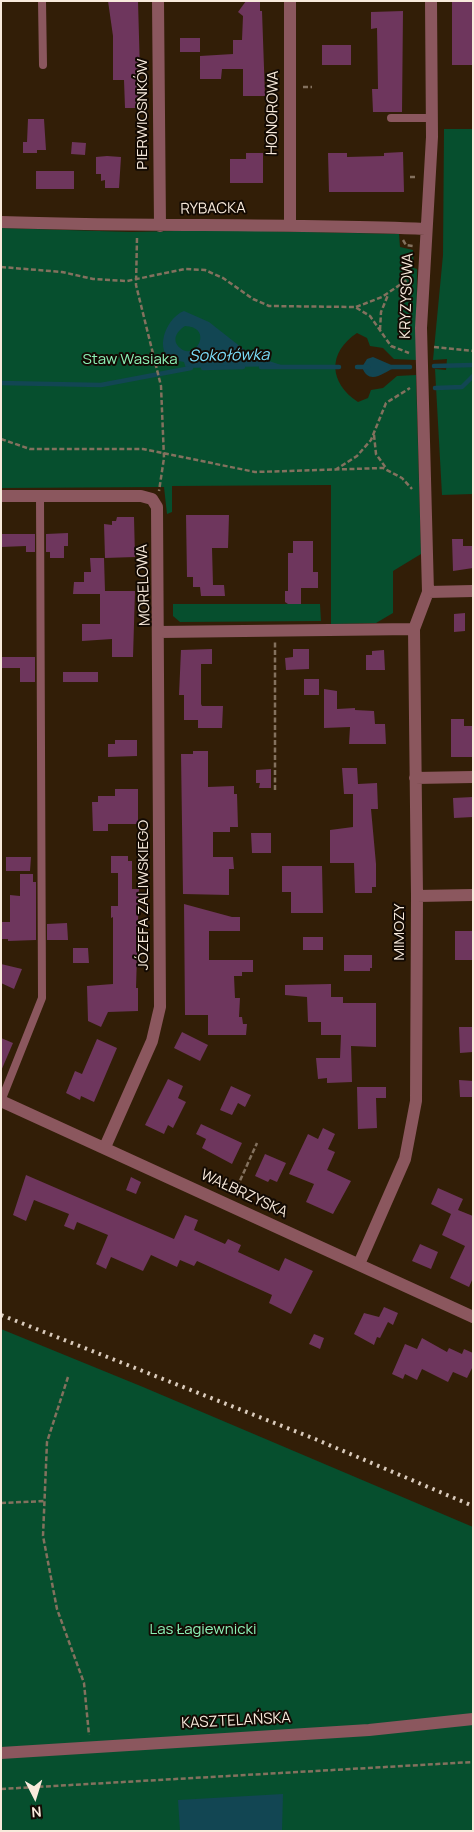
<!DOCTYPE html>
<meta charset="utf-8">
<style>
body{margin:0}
#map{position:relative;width:474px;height:1832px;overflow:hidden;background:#321e07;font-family:Manrope,sans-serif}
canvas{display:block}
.frame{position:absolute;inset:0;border:2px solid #f8eadc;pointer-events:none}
.north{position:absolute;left:10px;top:1772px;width:50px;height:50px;-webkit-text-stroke:4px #130a03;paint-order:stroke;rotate:175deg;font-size:14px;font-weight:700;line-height:20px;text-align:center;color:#f8eadc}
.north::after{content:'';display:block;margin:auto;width:18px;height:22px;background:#f8eadc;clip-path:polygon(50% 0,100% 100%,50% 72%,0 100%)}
</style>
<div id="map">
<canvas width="474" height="1832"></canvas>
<div class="frame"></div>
<div class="north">N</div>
</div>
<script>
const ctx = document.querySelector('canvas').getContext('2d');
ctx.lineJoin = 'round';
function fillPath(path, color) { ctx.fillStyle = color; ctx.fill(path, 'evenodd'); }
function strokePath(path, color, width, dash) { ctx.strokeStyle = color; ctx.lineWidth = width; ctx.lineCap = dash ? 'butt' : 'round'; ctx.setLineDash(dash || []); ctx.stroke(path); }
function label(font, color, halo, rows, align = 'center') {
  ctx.font = font + ' Manrope,sans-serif'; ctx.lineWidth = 4; ctx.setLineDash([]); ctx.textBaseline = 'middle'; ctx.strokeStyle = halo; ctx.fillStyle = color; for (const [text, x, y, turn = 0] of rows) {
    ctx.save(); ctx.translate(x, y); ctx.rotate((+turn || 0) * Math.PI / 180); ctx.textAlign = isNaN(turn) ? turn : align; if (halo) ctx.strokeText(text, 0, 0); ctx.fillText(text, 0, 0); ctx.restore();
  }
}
const green = new Path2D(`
 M444,129H473V494L442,495L435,369L446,370L447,359L433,360L443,255Z
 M1,228L131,232L216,230L399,234L400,247L413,250L414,268L417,269L416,360L394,359L383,348L370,346L367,338L357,333C327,353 329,383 358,402L368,398L371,390L383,388L397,376L416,375L421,554L393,571V613L376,623L331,624V485L172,486V512L167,514L164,487L1,488Z
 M173,604H320L321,621L180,622L173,616Z
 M1,1329L143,1387L473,1527V1831H1Z`);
const water = new Path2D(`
 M184,311L209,322L251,355L284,366L186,368L184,362L169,359C155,345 168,317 184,311ZM185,326C214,327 196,362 180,348C171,340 177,331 185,326Z
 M373,357L396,367C383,373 369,386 362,367L367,359Z
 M283,1794L282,1831H180L178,1800Z`);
const stream = new Path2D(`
 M434,366L473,365
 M261,367H339
 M357,367H368
 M391,367H410
 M203,368L243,367
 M1,383L101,385L191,368
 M435,388L462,387L473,376`);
const building = new Path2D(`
 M108,1H138L141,108H125L124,80H113V36Z
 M246,1H260V11H262L265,96H243V69H222L221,79H200V56L233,54V40H242L243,16L238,12Z
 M452,1H473V65H452Z
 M403,11L402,112H373L372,89H378L377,28L371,29V12Z
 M180,38H200V52H180Z
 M322,45H351V65H322Z
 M28,119H44L46,150H37V153H23V142H27Z
 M72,142L86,143L85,155L71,154Z
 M403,152L404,192H329L328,153H347V157L384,156V153Z
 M246,153H263V183H230V159H246Z
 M107,156L121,157L119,188H105V180L101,181V174H96V157Z
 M36,171H74V189H36Z
 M186,515H229L228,548H212L213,585H224L225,596H201L200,587H193V577H187Z
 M117,517H134L135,557L105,558L104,524L112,525V521H116Z
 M68,533V546H64V558H50V552H46V534Z
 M1,534H35V552H26V546L1,547Z
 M452,539H463V546H473V568L453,571Z
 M293,541H313V572H318V588H301V604H288L285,602V591H288V553H293Z
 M90,558H104L105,591H135L133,657H112V639L82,641V624H100V594H73L74,582H84V572H91Z
 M465,613V631L454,632V614Z
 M212,649V664H201V704L202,706H223L222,728H198V720H184V695H179L181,650Z
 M293,649H309V669L286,670L285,658L293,657Z
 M384,650L385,670H366V655H372V651Z
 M1,657H35V682H20V668H1Z
 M63,672H98V682H63Z
 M304,679H319V695H304Z
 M324,689L337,691V709L355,708V710L374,711L375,724H385L386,744H349L350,727L324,728Z
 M451,719H464V726H473V757H451Z
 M115,740H137V756L108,757V744H115Z
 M193,751H208V787L234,786V794H237L238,827H230V832H213V857H233L234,869H229V895L183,894L181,754H193Z
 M342,768H357L358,784L377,783L378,809H371L376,864V887H372V893H355L354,863H330V830L353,827V794H344Z
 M271,769V788H259L260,783H256V770Z
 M115,789H138V824H108V831H93L92,802H98V796H115Z
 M473,797V817L454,818L453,798Z
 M251,833H271V853H252Z
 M111,856H128V861H132V889H139L136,988H138V1011L108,1012L101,1027L88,1021L87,986L113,984V917L111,918V906H118V873H111Z
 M6,857H31L30,871H6Z
 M282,866H322L323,913H291V892H282Z
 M20,874H33V882H36V940L8,941V939H1V922H10V895L20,896Z
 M184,904L232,917H240V931H209V960H253V972H242V976H234L235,998H240L239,1017H242L243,1024H247L246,1035H208V1015H185Z
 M67,923L68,940H47V924Z
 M455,931H473V960H455Z
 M303,937H323V950H303Z
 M73,948H88L89,963H73Z
 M344,955H372V968H370V971H344Z
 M1,964L22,969L14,989L1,983Z
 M331,984V997H343V1003H376V1047L351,1046L352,1082L327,1083V1078L318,1079L316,1058H340L341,1035H321V1022H308L307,997L285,995V985Z
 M459,1027H473V1052L460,1053Z
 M182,1032L208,1045L200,1061L174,1048Z
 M1,1038L13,1043L1,1071Z
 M97,1039L117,1048L94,1102L81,1096L80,1100L66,1093L75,1071L82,1074Z
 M168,1079L183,1086L178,1098L186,1102L173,1128L168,1125L164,1134L145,1125Z
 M459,1080L473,1081V1097H460Z
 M231,1086L251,1095L245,1107L238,1103L232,1115L220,1110Z
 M357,1087H386V1098H376L377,1128L358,1129Z
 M201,1124L242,1143L232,1164L202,1148L206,1139L196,1134Z
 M323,1128L335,1134L328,1149L335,1152L327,1170L351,1181L333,1214L306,1202L314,1184L289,1174L308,1134L318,1139Z
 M265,1154L286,1163L277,1182L270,1179L268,1182L255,1176Z
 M26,1175L174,1239L185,1215L198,1220L194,1230L225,1244L228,1239L241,1245L238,1252L279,1271L285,1258L313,1271L291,1314L269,1303L272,1295L197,1261L194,1266L180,1260L177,1267L151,1255L143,1271L111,1257L106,1269L96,1264L108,1235L77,1222L74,1230L64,1226L69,1214L34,1200L26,1221L13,1215Z
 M131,1177L141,1182L136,1194L126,1190Z
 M438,1188L463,1199L458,1210L473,1216V1278L469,1287L450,1278L465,1246L442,1235L451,1214L431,1204Z
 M420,1244L438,1252L431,1269L412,1261Z
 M384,1307L398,1313L393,1325L388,1322L380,1338L377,1337L374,1345L354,1334L364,1313L379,1317Z
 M314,1334L324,1338L320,1349L309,1344Z
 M422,1338L447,1352L449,1348L462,1354L464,1349L473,1353V1366L467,1378L453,1372L448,1382L422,1369L417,1380L405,1374L403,1379L392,1374L405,1344L417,1349Z`);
const path = new Path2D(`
 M303,87H312
 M410,177H415
 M137,238L136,285L161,386L164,458L159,491
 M403,240L406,245L413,246
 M1,267L62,272L93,279L127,281L185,269L205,270L223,278L253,299L269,306L355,307L370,316L391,346L409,353
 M356,307L382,297L410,278
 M380,330L381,312L388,295
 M434,347L473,351
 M374,435L376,454L386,468
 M1,439L30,449H143L255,472L383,468L402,478L412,489
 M335,470L357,456L371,440L386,403L410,388
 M275,790V642
 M234,1194L257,1143
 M68,1377L47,1442L43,1536L57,1609L84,1683L89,1735
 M1,1503L45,1501
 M1,1789L473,1762`);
const lane = new Path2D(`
 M42,1L43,65
 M391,118H432
 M1,1101L42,998L40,496`);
const street = new Path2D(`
 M158,1L160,226
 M290,1V224
 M1,222C143,227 284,223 425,229
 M1,496H141L152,499L157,507L160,1007L152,1041L105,1147
 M428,592L473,591
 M159,632L414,629
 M415,778L473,777
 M417,896L473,895
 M1,1101L473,1317
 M359,1264L405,1159L416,1101L417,896L414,629L428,592L421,328L432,137L431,1
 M1,1753L369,1730L473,1719`);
const rail = new Path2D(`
 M1,1315L315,1439L473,1506`);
const streetNames = [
 ["HONOROWA",273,113,-89],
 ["PIERWIOSNKÓW",143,114,-90],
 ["RYBACKA",213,209,-1],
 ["KRYZYSOWA",407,296,-88],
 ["MORELOWA",144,585,-92],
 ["JÓZEFA ZALIWSKIEGO",144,895,-90],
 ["MIMOZY",400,932,-90],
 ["WAŁBRZYSKA",244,1194,25],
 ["KASZTELAŃSKA",236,1721,-3]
];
const parkNames = [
 ["Staw Wasiaka",130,360],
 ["Las Łagiewnicki",203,1630]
];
const waterNames = [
 ["Sokołówka",229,356,-1]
];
fillPath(green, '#064f2e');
fillPath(water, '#124653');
strokePath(stream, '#124653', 4.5);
fillPath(building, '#6e365d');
strokePath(path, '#83715e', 2.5, [5, 2.5]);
strokePath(lane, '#8b575e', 8);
strokePath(street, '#8b575e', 12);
strokePath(rail, '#dacbbc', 4, [2.5, 5]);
label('15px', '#f8eadc', '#130a03', streetNames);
label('15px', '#8cf0b6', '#130a03', parkNames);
label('italic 16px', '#7bddf9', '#130a03', waterNames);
</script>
